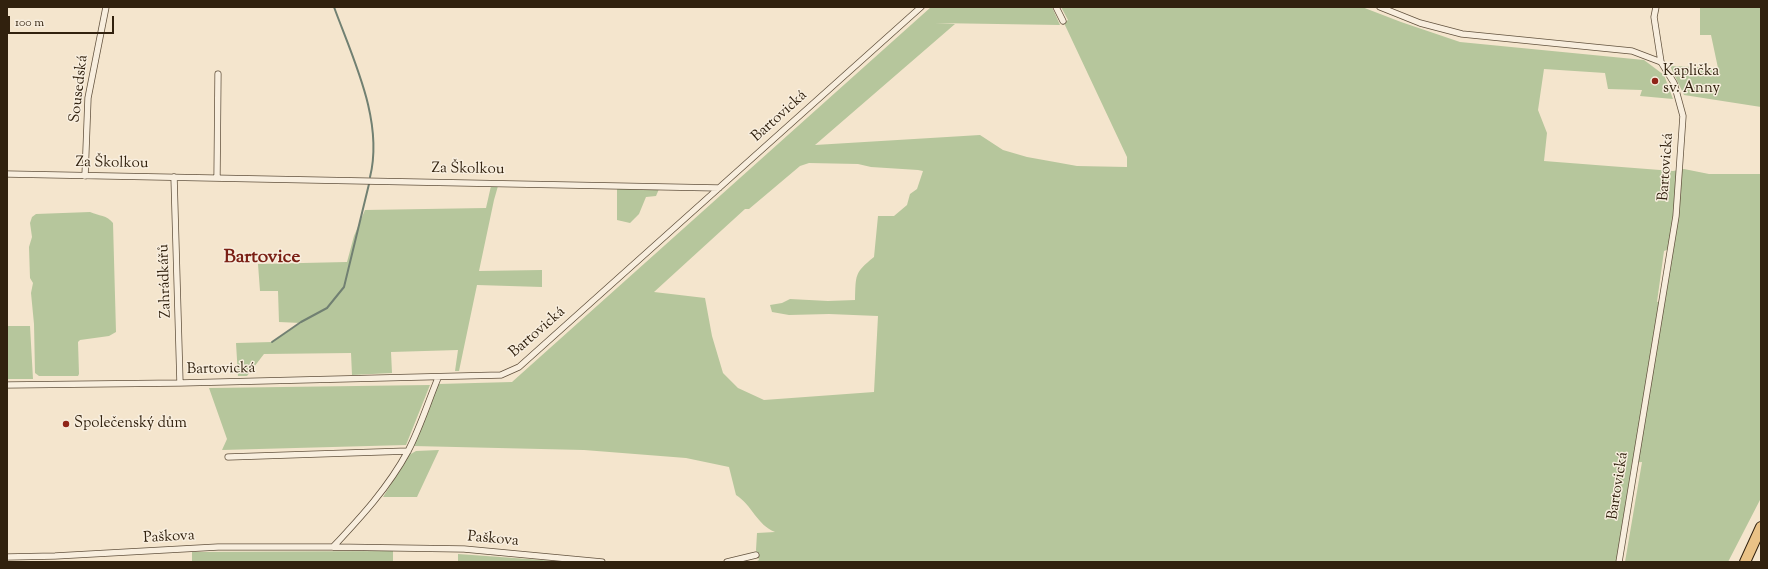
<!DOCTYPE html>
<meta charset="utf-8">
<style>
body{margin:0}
#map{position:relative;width:1768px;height:569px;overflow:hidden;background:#f4e5cd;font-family:"Sorts Mill Goudy",serif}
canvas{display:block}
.frame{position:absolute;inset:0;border:8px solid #31210e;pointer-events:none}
.scale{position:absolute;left:8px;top:16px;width:106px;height:18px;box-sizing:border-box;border:2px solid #31210e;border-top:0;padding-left:5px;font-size:12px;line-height:14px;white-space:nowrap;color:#31210e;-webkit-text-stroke:3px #f8eede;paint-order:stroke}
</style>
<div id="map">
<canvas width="1768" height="569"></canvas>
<div class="frame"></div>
<div class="scale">100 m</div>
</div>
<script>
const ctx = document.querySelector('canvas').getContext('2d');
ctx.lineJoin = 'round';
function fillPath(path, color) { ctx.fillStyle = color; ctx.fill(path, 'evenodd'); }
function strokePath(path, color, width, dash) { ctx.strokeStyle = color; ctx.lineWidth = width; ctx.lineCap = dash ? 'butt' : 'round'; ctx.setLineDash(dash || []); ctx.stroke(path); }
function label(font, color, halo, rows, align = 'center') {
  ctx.font = font + ' "Sorts Mill Goudy",serif'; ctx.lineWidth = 3; ctx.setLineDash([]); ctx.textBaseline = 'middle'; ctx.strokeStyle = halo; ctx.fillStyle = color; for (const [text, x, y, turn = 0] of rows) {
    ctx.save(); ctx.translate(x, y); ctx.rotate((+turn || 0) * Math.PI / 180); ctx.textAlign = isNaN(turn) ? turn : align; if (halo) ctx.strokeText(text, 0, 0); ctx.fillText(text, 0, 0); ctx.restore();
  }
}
const green = new Path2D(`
 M931,7H1052L1060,25L935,23L955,24L815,145L980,135L1003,150L1027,157L1077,166L1127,167V157L1064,23L1068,20L1061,7H1362L1401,22L1460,42L1644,60L1664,75L1673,99L1640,96L1642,90L1608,89L1605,73L1544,69L1538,110L1547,133L1544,161L1673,171L1684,169L1709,174H1761V498L1728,562H1625L1642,462L1632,463L1617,562H755L759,560L756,550L757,533L775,532C757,525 752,505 736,495L729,467L686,458L584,450L413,446L438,384L512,382ZM809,163L858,164L871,167L918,170L923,171L917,189L910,194L907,205L894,216H878L874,257C854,273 856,275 855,300L828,301L790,299L782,303L770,305L772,312L789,315L829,314L878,316L874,392L764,400L738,388L723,373L712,336L705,298L654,292L745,209H749L800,166ZM1672,248L1665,301L1657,302L1664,251Z
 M1693,7H1761V107L1684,95L1670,66L1718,68L1711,35H1700V8Z
 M491,186H498L494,200L479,271L542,270V287L477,285L459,371H455L458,350L391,352L392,373L352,375L351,353L264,354L247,376H238L236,343L272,342L301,323L279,322L278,291H260L258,264L347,262L354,236L365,210L486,208Z
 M617,188L659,189L656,196L646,197L639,214L630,223L617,220Z
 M90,212C99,216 107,215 113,223L116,332L109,336L80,340L78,342L79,374L78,376H39L35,373L34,324L31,293L33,283L30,278L29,247L32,237L30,223L32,217L36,214Z
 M7,326H30L33,379H7Z
 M430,385L406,445L222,450L227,439L209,388Z
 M439,450L417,497H383L409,455L416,451Z
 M393,551V562H192V552Z
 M458,554L570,562H458Z`);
const stream = new Path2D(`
 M334,7C353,59 384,121 370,177
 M272,342L301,322L327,308L344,287L369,184`);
const minor = new Path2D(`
 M1056,7L1063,21
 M1380,7L1420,23L1462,34L1632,51L1661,62
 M7,174L719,188
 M85,176L88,98L106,7
 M174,177L180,383
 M217,178L218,74
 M7,385L180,383L501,375L519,367L921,7
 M228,457L408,451
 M333,547C361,517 388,488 408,451C420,428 428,402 438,378
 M7,557L55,556L218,547H333L464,549L602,562
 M727,562L756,555
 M1619,562L1676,216L1683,116L1674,83L1661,62L1654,17L1656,7`);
const trunk = new Path2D(`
 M1745,562L1761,527`);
const markers = [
 [1655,81,4,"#8f2418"],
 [66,424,4,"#8f2418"]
];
const poiNames = [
 ["Kaplička",1663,72],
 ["sv. Anny",1663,89],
 ["Společenský dům",74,424]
];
const streetNames = [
 ["Sousedská",80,89,-83],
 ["Bartovická",780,117,-42],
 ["Za Školkou",112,164,1],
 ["Bartovická",1667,167,-86],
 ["Za Školkou",468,170,1],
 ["Zahrádkářů",166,281,-92],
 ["Bartovická",538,333,-41],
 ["Bartovická",221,370,-1],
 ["Bartovická",1619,486,-81],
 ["Paškova",169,538,-3],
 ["Paškova",493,540,5]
];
const districtNames = [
 ["Bartovice",262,259]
];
fillPath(green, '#b6c69c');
strokePath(stream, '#718072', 2);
strokePath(minor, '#62523e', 7);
strokePath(trunk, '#31210e', 12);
strokePath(minor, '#f8eede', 5.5);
strokePath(trunk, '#eac286', 10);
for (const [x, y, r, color] of markers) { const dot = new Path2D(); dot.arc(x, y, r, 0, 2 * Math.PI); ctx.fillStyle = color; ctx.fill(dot); strokePath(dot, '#f8eede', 1.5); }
label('15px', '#31210e', '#f8eede', poiNames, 'left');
label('15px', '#31210e', '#f8eede', streetNames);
label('bold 19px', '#7a1f14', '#f8eede', districtNames);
</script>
